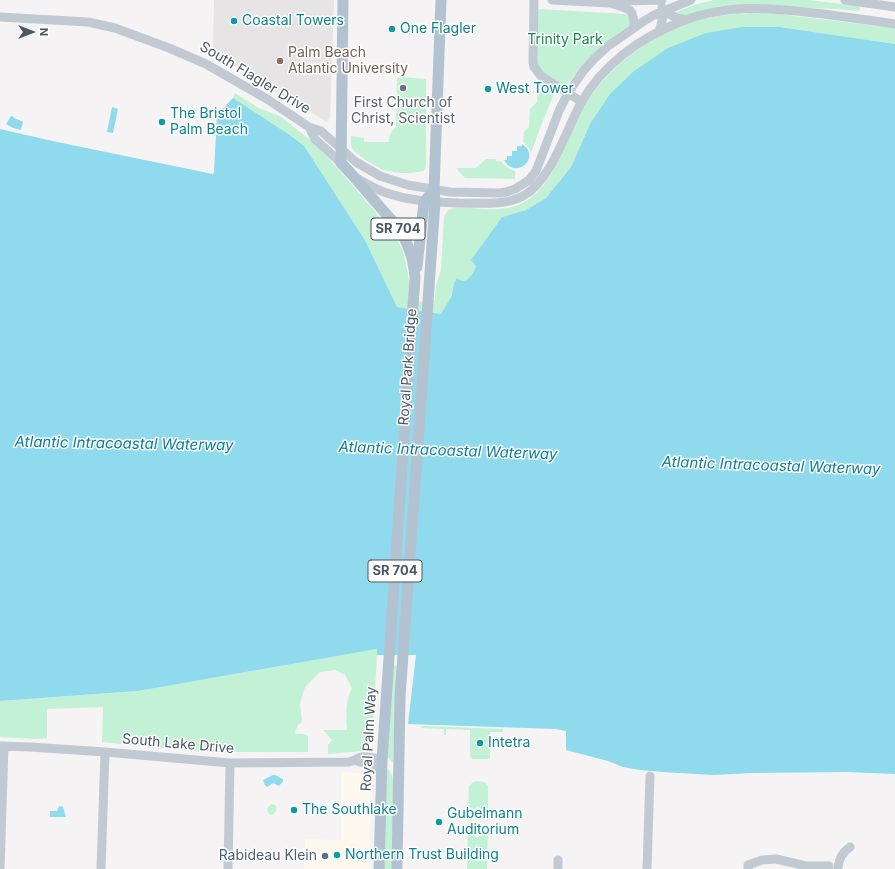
<!DOCTYPE html>
<style>
body{margin:0}
#map{position:relative;width:895px;height:869px;overflow:hidden;background:#f5f3f3;font-family:Inter,sans-serif}
canvas{display:block}
.north{position:absolute;left:12px;top:12px;width:40px;height:40px;-webkit-text-stroke:3px #fff;paint-order:stroke;rotate:90deg;font-size:11px;font-weight:700;line-height:16px;text-align:center;color:#4a5661}
.north::after{content:'';display:block;margin:auto;width:14px;height:18px;background:#4a5661;clip-path:polygon(50% 0,100% 100%,50% 72%,0 100%)}
</style>
<div id="map">
<canvas width="895" height="869"></canvas>
<div class="north">N</div>
</div>
<script>
const ctx = document.querySelector('canvas').getContext('2d');
ctx.lineJoin = 'round';
function fillPath(path, color) { ctx.fillStyle = color; ctx.fill(path, 'evenodd'); }
function strokePath(path, color, width, dash) { ctx.strokeStyle = color; ctx.lineWidth = width; ctx.lineCap = dash ? 'butt' : 'round'; ctx.setLineDash(dash || []); ctx.stroke(path); }
function label(font, color, halo, rows, align = 'center') {
  ctx.font = font + ' Inter,sans-serif'; ctx.lineWidth = 3; ctx.setLineDash([]); ctx.textBaseline = 'middle'; ctx.strokeStyle = halo; ctx.fillStyle = color; for (const [text, x, y, turn = 0] of rows) {
    ctx.save(); ctx.translate(x, y); ctx.rotate((+turn || 0) * Math.PI / 180); ctx.textAlign = isNaN(turn) ? turn : align; if (halo) ctx.strokeText(text, 0, 0); ctx.fillText(text, 0, 0); ctx.restore();
  }
}
const commercial = new Path2D(`
 M341,772L371,774L369,869H304L305,839L341,840Z`);
const education = new Path2D(`
 M214,0H334L330,118L327,122L241,71L213,51Z`);
const green = new Path2D(`
 M714,0H809L858,6L860,8V10L858,11L836,9L745,5L720,6L685,16L674,13L694,5Z
 M537,9L625,14L627,15L630,21V25C606,40 583,62 567,85L564,87C552,79 540,75 536,61Z
 M750,13H770L787,15L895,28V44L780,27H742L590,124L571,167L546,198L526,210L502,217L472,259L482,269L467,288L454,284L450,299L441,314L397,307L366,242L217,115L233,98L235,93L259,108L281,117L313,142L330,160L373,209L397,239L403,251L408,274L409,283L408,299C417,302 426,303 435,300L436,286L441,270L444,218C445,214 447,210 451,209C457,207 464,208 470,208C485,209 501,211 516,206C533,199 544,187 553,171C564,148 576,118 590,97C616,59 660,30 704,19C719,15 734,14 750,13Z
 M402,77L426,79V166L424,171L410,173H400L383,170L364,159L354,151L351,146V136L364,138V142H389C389,136 391,131 396,127L397,78Z
 M540,81L555,91L542,123L531,153L528,147L523,142L524,132L529,127L530,109L537,102L538,82Z
 M486,159H496V161L502,162C506,167 509,169 515,171V179L465,178L456,168H476Z
 M377,649V655L372,742L363,751L328,754V745L332,740L323,730H347C346,716 345,702 352,688L345,675L335,670L320,672L305,687L300,703L302,722L298,725L295,732L296,734H304L308,736V752H206L102,742L103,707L47,709V738L36,739L0,737V701L138,691Z
 M393,665L397,666L393,762L387,757Z
 M422,726L503,729V732H490V757L489,759H472L470,756V730L446,729V735H444V729L421,728Z
 M388,769L392,775L394,781L392,869H383L387,770Z
 M476,781L484,782L488,786V821H487C485,814 485,809 477,807C473,811 472,815 471,821L468,820L469,786L473,782Z
 M271,804L275,805L277,808H276V811L274,813V814L271,815C268,813 266,810 268,807Z
 M468,825H471C471,832 473,833 477,838C482,835 484,831 487,825H488L487,869H467Z`);
const water = new Path2D(`
 M742,27H780L895,44V774L846,772L753,773L713,775L662,772L640,770L623,767L608,761L566,750V731L556,729L408,724L416,655H377V649L138,691L0,701V129L57,142L213,174L214,172L217,115L233,98L291,136L304,146L366,242L397,307L441,314C444,308 448,303 451,297C453,290 453,284 457,278C458,279 461,281 463,281C469,281 475,271 476,266L471,260L502,217L526,210L546,198L571,167L590,124L610,94L634,71L668,48L706,33Z
 M112,107L118,109L113,133L107,132Z
 M11,116H12L16,119L22,121L23,122L21,130L13,128L6,124Z
 M522,144C542,157 516,181 504,160H507V156H512V151H517V146H522Z
 M273,775C278,775 279,778 283,779V781L279,786L273,783L267,787L265,785L263,780Z
 M59,806L63,807L66,817H50V811H57Z`);
const minor = new Path2D(`
 M534,0L533,62L534,67L541,76L582,102
 M552,0L609,3L624,1L662,0
 M845,0L895,7
 M613,4C630,9 634,8 634,28
 M663,11L677,18L686,20
 M0,17L88,22L115,28L169,48L206,64L267,99L309,127L321,131L356,162L380,176L408,185L450,192L499,193L506,192L515,189L523,184L529,180L536,171L559,111L568,93L584,70L594,59L608,46L644,21L654,15L691,0
 M659,32C661,24 665,15 662,7
 M309,127L315,139L341,163
 M358,179C367,184 375,189 384,192C408,201 433,202 458,203C480,203 504,206 523,196C551,181 566,130 581,103C602,65 640,38 680,22C725,4 766,7 814,13C841,16 868,20 895,24
 M0,746L30,747L105,752L230,763L349,762C354,761 357,758 362,757C368,756 376,759 382,760
 M356,761C368,764 374,764 382,775
 M0,869L4,746
 M101,869L105,752
 M228,869L230,763
 M558,869V860
 M647,869L650,776
 M748,869V865L762,860L776,859L806,866H829
 M838,869C839,858 842,853 850,847`);
const major = new Path2D(`
 M343,0L341,163C355,177 367,192 380,207C390,218 401,230 407,244C412,255 414,266 415,277L382,760L379,869
 M417,267L424,202L434,190
 M397,869L400,697L435,202L434,190L441,0`);
const markers = [
 [234,21,4,"#0f9aa8"],
 [392,29,4,"#0f9aa8"],
 [280,61,4,"#8d6e63"],
 [403,88,4,"#6b7280"],
 [488,89,4,"#0f9aa8"],
 [162,122,4,"#0f9aa8"],
 [480,743,4,"#0f9aa8"],
 [294,810,4,"#0f9aa8"],
 [439,822,4,"#0f9aa8"],
 [337,855,4,"#0f9aa8"],
 [325,856,4,"#5c6f8a"]
];
const shields = [
 [398,229,54],
 [395,571,54]
];
const shieldNames = [
 ["SR 704",398,229],
 ["SR 704",395,571]
];
const cultureNames = [
 ["Coastal Towers",242,21],
 ["One Flagler",400,29],
 ["West Tower",496,89],
 ["The Bristol",170,114],
 ["Palm Beach",170,130],
 ["Intetra",488,743],
 ["The Southlake",302,810],
 ["Gubelmann",447,814],
 ["Auditorium",447,830],
 ["Northern Trust Building",345,855]
];
const parkNames = [
 ["Trinity Park",565,40]
];
const educationNames = [
 ["Palm Beach",288,53],
 ["Atlantic University",288,69]
];
const streetNames = [
 ["South Flagler Drive",255,78,31],
 ["Royal Park Bridge",408,367,-86],
 ["Royal Palm Way",369,739,-87],
 ["South Lake Drive",178,744,5]
];
const worshipNames = [
 ["First Church of",403,103],
 ["Christ, Scientist",403,119]
];
const serviceNames = [
 ["Rabideau Klein",317,856]
];
const waterNames = [
 ["Atlantic Intracoastal Waterway",124,444,1],
 ["Atlantic Intracoastal Waterway",448,451,2],
 ["Atlantic Intracoastal Waterway",771,466,2]
];
fillPath(commercial, '#fdf9ef');
fillPath(education, '#e6e4e5');
fillPath(green, '#c3f1d5');
fillPath(water, '#90daee');
strokePath(minor, '#c1cad2', 9);
strokePath(major, '#b3c2d1', 11);
for (const [x, y, r, color] of markers) { const dot = new Path2D(); dot.arc(x, y, r, 0, 2 * Math.PI); ctx.fillStyle = color; ctx.fill(dot); strokePath(dot, '#fff', 1.5); }
for (const [x, y, w] of shields) { const box = new Path2D(); box.roundRect(x - w / 2, y - 11, w, 22, 3); ctx.fillStyle = '#fff'; ctx.fill(box); strokePath(box, '#4a5661', 1); }
label('bold 13px', '#4a5661', null, shieldNames);
label('14px', '#0d838f', '#fff', cultureNames, 'left');
label('14px', '#17864f', '#fff', parkNames);
label('14px', '#785e54', '#fff', educationNames, 'left');
label('14px', '#4a5661', '#fff', streetNames);
label('14px', '#5b616d', '#fff', worshipNames);
label('14px', '#4e5e75', '#fff', serviceNames, 'right');
label('italic 15px', '#0c7c9b', '#fff', waterNames);
</script>
